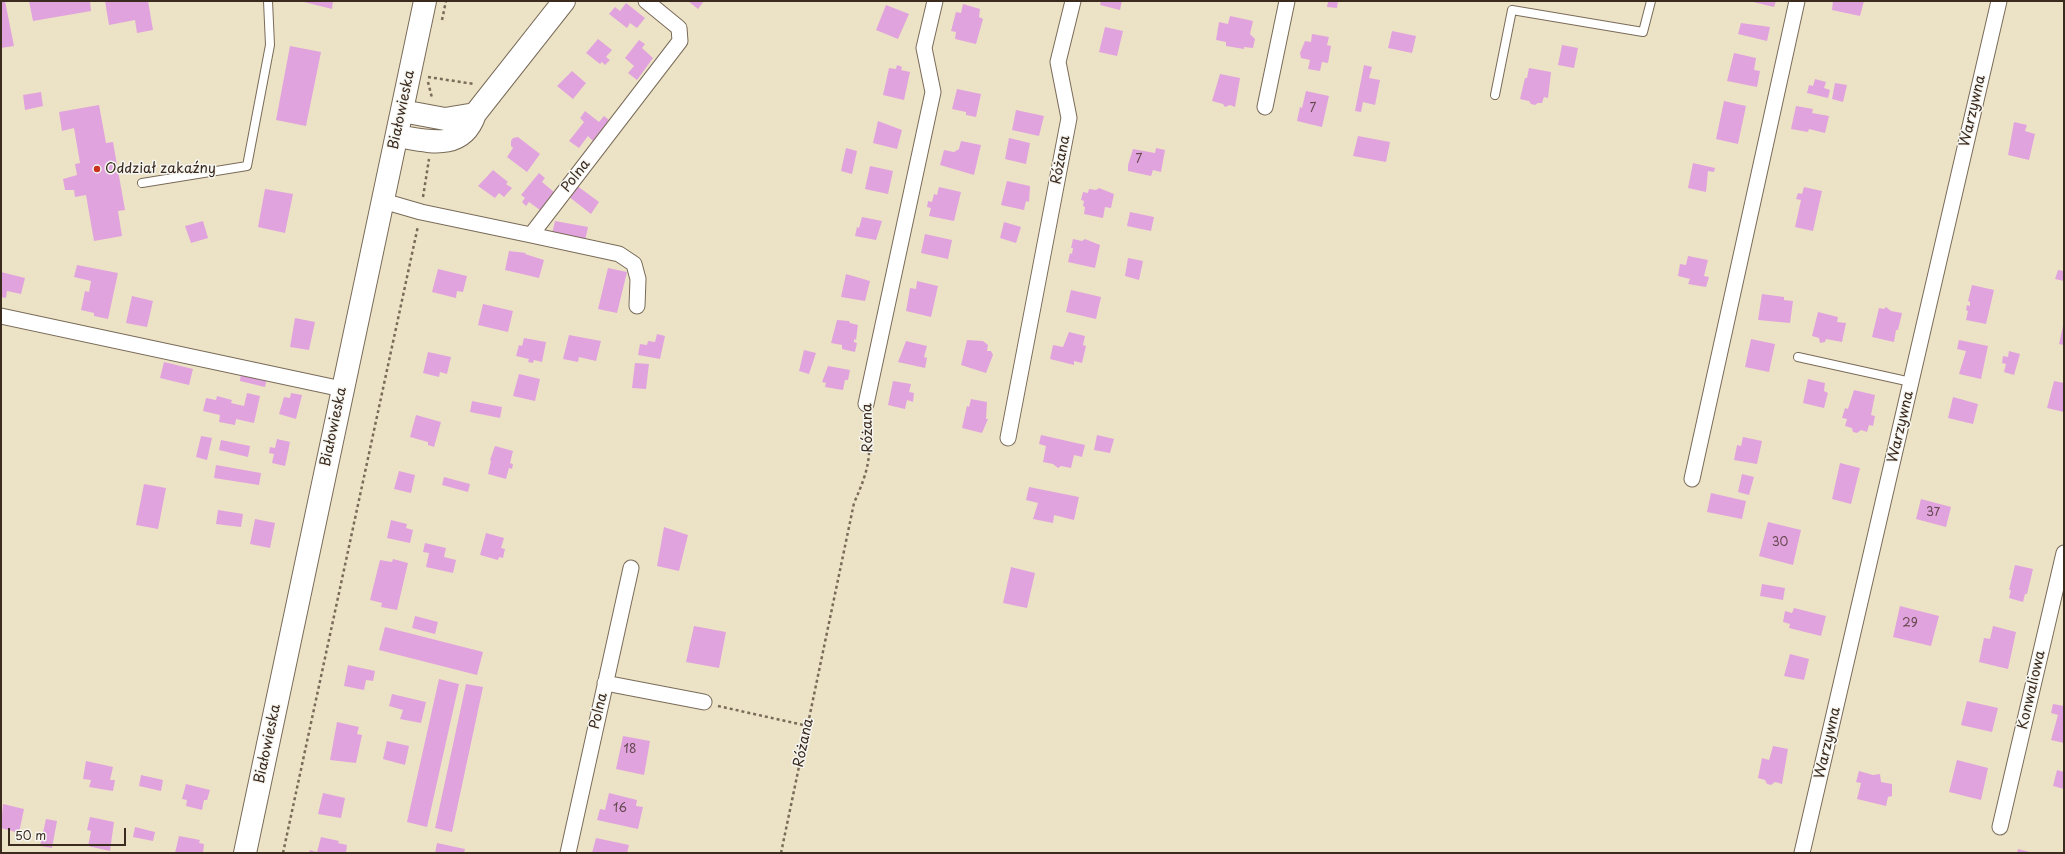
<!DOCTYPE html>
<meta charset="utf-8">
<style>
body{margin:0}
#map{position:relative;width:2065px;height:854px;overflow:hidden;background:#ece3c6;font-family:"Playpen Sans",sans-serif}
canvas{display:block}
.frame{position:absolute;inset:0;border:2px solid #3b2a1e;pointer-events:none}
.scale{position:absolute;left:8px;top:828px;width:118px;height:18px;box-sizing:border-box;border:2px solid #3b2a1e;border-top:0;padding-left:5px;font-size:12px;line-height:14px;white-space:nowrap;color:#3b2a1e;-webkit-text-stroke:3px #f6f6f2;paint-order:stroke}
</style>
<div id="map">
<canvas width="2065" height="854"></canvas>
<div class="frame"></div>
<div class="scale">50 m</div>
</div>
<script>
const ctx = document.querySelector('canvas').getContext('2d');
ctx.lineJoin = 'round';
function fillPath(path, color) { ctx.fillStyle = color; ctx.fill(path, 'evenodd'); }
function strokePath(path, color, width, dash) { ctx.strokeStyle = color; ctx.lineWidth = width; ctx.lineCap = dash ? 'butt' : 'round'; ctx.setLineDash(dash || []); ctx.stroke(path); }
function label(font, color, halo, rows, align = 'center') {
  ctx.font = font + ' "Playpen Sans",sans-serif'; ctx.lineWidth = 3; ctx.setLineDash([]); ctx.textBaseline = 'middle'; ctx.strokeStyle = halo; ctx.fillStyle = color; for (const [text, x, y, turn = 0] of rows) {
    ctx.save(); ctx.translate(x, y); ctx.rotate((+turn || 0) * Math.PI / 180); ctx.textAlign = isNaN(turn) ? turn : align; if (halo) ctx.strokeText(text, 0, 0); ctx.fillText(text, 0, 0); ctx.restore();
  }
}
const building = new Path2D(`
 M1,1H5L14,46L1,48Z
 M29,1H90L91,11L33,21Z
 M105,1H148L153,30L137,33L135,20L109,25Z
 M300,1H333L332,9Z
 M688,1H704L698,9Z
 M1101,1H1122L1120,10L1100,5Z
 M1324,1H1338L1337,8L1327,7L1328,2Z
 M1749,1H1776L1774,7Z
 M1833,1H1864L1860,16L1832,10Z
 M626,3L645,18L637,28L630,23L627,28L609,14L615,7L620,11Z
 M963,4L980,9L979,17L983,19L976,44L955,39L956,32L951,31L956,12L961,13Z
 M886,5L909,14L898,39L876,30Z
 M1230,16L1253,21L1250,34L1255,39L1253,48L1244,47V49L1226,46V42L1216,40L1219,22L1228,24Z
 M1741,23L1770,27L1767,41L1738,34Z
 M1105,27L1123,31L1117,56L1099,52Z
 M1392,31L1416,36L1412,53L1388,48Z
 M1312,34L1329,37L1327,45L1331,46L1328,63L1322,62L1320,71L1308,69L1310,60L1301,58L1300,53L1305,41L1311,42Z
 M598,39L612,50L606,57L610,60L605,65L602,62L600,64L586,53Z
 M639,40L645,44L642,48L653,58L637,80L628,73L634,66L625,58Z
 M1562,45L1578,48L1574,68L1558,65Z
 M290,46L321,52L306,126L276,120Z
 M1734,53L1756,58L1754,70L1760,71L1757,87L1727,81Z
 M897,65L902,67L901,70L910,72L904,100L883,95L889,68L896,69Z
 M1364,65L1372,67L1369,78L1380,80L1375,105L1363,102L1361,112L1355,111Z
 M1529,68L1551,72L1548,98L1544,97L1542,103H1538L1535,105L1531,104L1529,101L1520,99L1525,78H1527Z
 M572,71L586,83L573,99L557,86Z
 M1220,74L1240,78L1235,107L1230,105L1225,107L1223,104L1212,101Z
 M1815,79L1826,82L1824,88L1830,90L1828,98L1807,93L1809,85L1813,86Z
 M1835,83L1847,85L1843,102L1832,99Z
 M957,89L981,94L976,117L966,115V112L952,109Z
 M1306,91L1329,96L1322,127L1297,121L1300,107L1302,108Z
 M41,92L43,106L25,110L23,95Z
 M1724,101L1746,106L1738,144L1716,139Z
 M99,105L106,143L113,142L125,210L118,211L122,236L94,241L86,195L75,197L74,190H65L63,179L77,175L75,164L80,163L74,128L62,131L59,112Z
 M1796,106L1813,109L1812,113L1829,116L1825,133L1809,129L1808,132L1791,129Z
 M1016,110L1044,116L1039,136L1012,130Z
 M585,111L599,122L604,116L609,120L593,141L588,136L579,148L569,141L584,122L580,118Z
 M878,121L902,130L897,149L873,143Z
 M2014,122L2027,125L2025,131L2035,134L2029,160L2008,155Z
 M1358,136L1390,142L1386,162L1353,156Z
 M518,137L540,154L527,172L507,157L513,148L511,146V141L513,138Z
 M1009,138L1030,143L1026,164L1005,159Z
 M961,141L981,145L974,175L940,165L944,150L954,152L959,149Z
 M846,148L857,151L852,174L841,171Z
 M1156,148L1165,150L1161,172L1153,170L1151,176L1128,171V165L1133,149L1155,153Z
 M1693,163L1715,168L1714,172L1708,171L1706,192L1688,188Z
 M870,166L893,171L888,194L865,189Z
 M493,170L508,182L506,184L512,188L504,197L499,193L495,198L478,186Z
 M539,173L545,178L542,182L554,192L540,210L529,202L526,206L522,202L525,198L521,195Z
 M1007,181L1030,186L1029,202L1026,201L1024,210L1001,205Z
 M576,185L599,202L591,214L568,196Z
 M939,187L961,192L954,221L929,216L931,208L927,207L928,201L932,202L934,194L937,195Z
 M1804,187L1822,191L1813,231L1795,227L1801,200L1796,199L1798,193L1802,194Z
 M1099,188L1114,194L1111,208L1105,207L1103,218L1084,214L1085,207L1083,206L1084,201L1081,200L1083,192L1088,193L1089,189L1096,190Z
 M265,189L293,194L285,233L258,227Z
 M1130,212L1154,217L1151,231L1127,226Z
 M862,217L882,221L876,240L855,236L857,227L859,228Z
 M203,221L208,238L191,243L185,226Z
 M555,221L588,227L585,241L552,234Z
 M1004,222L1021,227L1016,243L1000,238Z
 M925,234L952,240L948,259L921,253Z
 M1073,239L1082,241L1085,239L1100,245L1095,268L1068,262L1070,253L1072,254L1073,248H1071Z
 M509,251L526,253L525,254L544,260L539,278L505,270Z
 M1688,256L1708,260L1704,276L1709,277L1706,287L1688,284L1690,279L1678,276L1680,264L1686,265Z
 M1128,258L1143,261L1139,280L1125,276Z
 M77,265L118,273L108,319L94,316V313L81,310L85,291L89,292L91,281L74,277Z
 M608,268L627,272L617,313L598,309Z
 M438,269L467,276L463,292L457,291L456,298L432,292Z
 M2058,270L2064,271V281L2055,279Z
 M1,272L25,278L21,294L7,291L6,298L1,297Z
 M846,274L870,281L865,301L841,297Z
 M917,281L938,286L931,317L906,311L910,288L916,289Z
 M1972,285L1994,290L1986,324L1966,320L1968,311L1966,310L1967,305L1970,306V302L1968,301Z
 M1071,290L1101,297L1096,319L1066,312Z
 M1762,294L1784,297V300L1793,301L1790,323L1758,320Z
 M132,296L153,301L147,327L126,323Z
 M483,304L513,311L508,332L478,325Z
 M1886,307L1891,311L1902,313L1898,330H1896L1894,342L1872,337L1879,308L1884,309Z
 M1818,312L1838,317L1837,322L1846,323L1842,342L1826,339L1825,342L1820,343L1819,338L1812,336Z
 M295,318L315,322L309,350L290,347Z
 M837,320L849,321L850,323L858,325L856,340L854,339V342L857,343L855,352L842,349V345L831,343Z
 M2063,326H2064V345L2059,344Z
 M1069,332L1085,336L1083,345L1086,346L1082,363L1074,361V365L1050,359L1053,345L1063,347Z
 M657,334L665,336L660,359L638,355L640,344L647,345L648,341L655,342Z
 M569,335L601,341L596,361L579,357L578,362L563,359Z
 M524,338L546,342L542,362L534,360L533,363L528,362L529,359L516,356L519,345L522,346Z
 M1751,339L1775,344L1769,372L1745,367Z
 M967,340L983,341L988,345L987,351H991L993,355L986,373L961,365Z
 M1959,340L1988,346L1981,379L1959,374L1966,351L1957,349Z
 M906,341L927,346L924,357L927,358L925,368L898,362Z
 M804,350L816,353L809,374L799,371Z
 M2009,351L2020,354L2014,375L2004,372L2006,364L2002,363L2003,356L2008,357Z
 M428,352L451,357L447,374L440,372L439,377L423,373Z
 M164,362L193,369L189,385L160,378Z
 M635,363L649,364L646,389L632,388Z
 M828,366L850,370L848,380H845L843,390L825,387L826,383L822,382Z
 M241,372L267,377L265,387L240,381Z
 M519,374L540,379L535,401L513,396Z
 M1808,379L1825,383L1824,391L1828,393L1824,408L1803,403Z
 M893,381L911,384L909,392L914,393L913,402L907,400L905,409L888,405Z
 M2054,381L2064,383V412L2047,408Z
 M1854,390L1875,395L1871,415L1875,416L1873,426L1869,425L1867,432L1861,430L1857,433L1853,432L1852,428L1845,426L1847,419L1842,418L1845,408L1848,409Z
 M247,393L260,396L254,423L236,419L235,425L219,422L220,415L203,411L206,398L216,400L217,396L232,400L231,403L244,406Z
 M291,393L302,395L296,419L279,414L284,397L290,398Z
 M1953,397L1978,404L1973,424L1948,418Z
 M971,399L987,402L986,419H988L982,433L962,428L967,406L969,407Z
 M472,401L502,407L500,418L470,412Z
 M416,415L441,422L434,447L428,445V442L410,437Z
 M1041,435L1085,445L1082,457L1074,455L1071,468L1061,466L1058,468L1053,464L1043,462L1046,446L1039,444Z
 M1097,435L1114,439L1110,453L1094,450Z
 M201,436L212,438L207,460L196,457Z
 M1743,437L1762,441L1757,464L1734,460L1737,445L1741,446Z
 M277,439L290,442L285,466L272,463L274,454L269,453L270,447L275,448Z
 M221,440L250,446L248,457L219,450Z
 M495,446L513,451L510,463L513,464L512,469L509,468L506,479L488,474L491,461L490,460Z
 M1840,463L1860,468L1851,504L1832,499Z
 M216,465L261,473L259,485L214,478Z
 M399,471L415,475L411,493L394,489Z
 M1742,474L1754,477L1749,495L1738,492Z
 M444,477L470,484L468,492L442,485Z
 M144,484L166,488L158,529L136,525Z
 M1029,487L1079,497L1074,520L1054,515L1053,523L1033,519L1038,503L1026,500Z
 M1711,493L1746,501L1742,519L1707,512Z
 M1921,499L1951,507L1946,527L1916,519Z
 M218,510L243,514L241,527L216,524Z
 M255,519L275,523L270,548L250,544Z
 M391,520L407,524L406,528L413,530L410,543L387,538Z
 M1768,522L1801,530L1793,565L1759,556Z
 M664,527L688,535L679,571L657,566Z
 M486,533L504,538L501,548L505,549L503,558L499,557L498,560L480,555Z
 M425,543L446,548L444,557L456,560L453,573L426,567L429,553L423,552Z
 M393,559L408,563L397,610L381,607L382,603L370,600L380,560L392,562Z
 M2015,565L2033,569L2027,594H2025L2023,602L2009,598L2011,590H2009Z
 M1011,567L1035,573L1027,608L1003,603Z
 M1762,584L1785,588L1783,600L1760,596Z
 M1900,606L1939,616L1931,646L1893,637Z
 M1794,608L1826,616L1821,636L1789,628L1790,624L1783,622L1785,611L1792,613Z
 M415,616L438,622L435,634L412,628Z
 M694,626L726,632L719,668L686,662Z
 M1993,626L2016,632L2008,669L1979,662L1984,638L1990,639Z
 M385,627L483,652L477,675L379,650Z
 M1790,654L1809,659L1804,680L1784,676Z
 M348,665L375,671L373,681L366,680L364,690L344,686Z
 M439,679L459,684L427,827L407,822Z
 M466,684L483,687L452,832L435,828Z
 M392,694L426,702L421,723L400,719L403,710L389,706Z
 M1967,701L1998,708L1992,732L1961,725Z
 M2053,704L2064,706V743L2051,740L2058,715L2051,713Z
 M337,722L359,727L357,734L362,735L356,763L330,760Z
 M623,736L650,741L644,775L616,769Z
 M387,741L409,746L405,765L383,759Z
 M1773,746L1788,749L1782,784L1775,782L1771,785L1767,784L1765,780L1758,778L1762,758L1769,760Z
 M1957,760L1988,768L1981,800L1949,792Z
 M86,761L113,767L110,780H115L113,791L89,787L91,780L83,779Z
 M2057,770L2064,772V789L2053,786Z
 M1859,771L1873,775L1880,774L1881,782L1892,784V796L1888,797L1886,806L1857,799L1861,783L1856,782Z
 M141,775L163,780L161,791L139,786Z
 M186,784L210,790L207,800H204L202,810L186,806L187,800L182,799Z
 M323,793L345,798L341,818L318,814Z
 M609,793L637,800L636,806L643,807L638,829L597,820L600,809L605,810Z
 M3,804L24,809L19,833L1,828Z
 M90,817L114,822L110,851L88,846L91,831L87,830Z
 M46,819L57,821L52,848L40,846Z
 M135,827L155,832L153,841L133,837Z
 M179,836L200,840L199,843L204,844L203,853H175Z
 M321,837L339,841L338,843L347,845L346,853H309L310,850L317,852Z
 M596,838L629,845L627,853H592Z
 M437,843L465,849L464,853H435Z
 M2018,849L2030,852V853H2017Z`);
const path = new Path2D(`
 M442,20L446,1
 M428,77L474,84
 M428,82L432,98
 M423,197L429,159
 M718,706L808,726
 M283,853L418,226
 M781,853L854,503C869,469 872,456 867,419`);
const lane = new Path2D(`
 M1495,95L1512,10L1643,32L1651,1
 M142,183L247,166L270,45L268,1
 M1798,357L1911,382`);
const street = new Path2D(`
 M1265,107L1287,1
 M383,201L421,212L531,235L680,41L679,28L646,1
 M531,235L619,254L634,264L638,279L637,306
 M1,316L342,389
 M866,404L933,92L924,48L935,1
 M1008,438L1069,118L1058,62L1073,1
 M1692,479L1797,1
 M605,683L704,702
 M2000,827L2064,553
 M568,853L631,568
 M1802,853L1999,1`);
const secondary = new Path2D(`
 M402,111L445,119L475,114
 M397,136C428,141 462,152 475,114L564,1
 M245,853L425,1`);
const markers = [
 [97,169,4,"#c8321e"]
];
const numberNames = [
 ["7",1313,109],
 ["7",1139,160],
 ["37",1933,513],
 ["30",1780,543],
 ["29",1910,624],
 ["18",630,750],
 ["16",620,809]
];
const streetNames = [
 ["Białowieska",402,110,-78],
 ["Warzywna",1973,111,-77],
 ["Różana",1061,160,-79],
 ["Polna",576,176,-52],
 ["Białowieska",334,427,-78],
 ["Warzywna",1901,427,-77],
 ["Różana",868,428,-91],
 ["Konwaliowa",2032,690,-77],
 ["Polna",599,711,-77],
 ["Różana",804,743,-78],
 ["Warzywna",1828,743,-77],
 ["Białowieska",268,744,-78]
];
const poiNames = [
 ["Oddział zakaźny",105,169]
];
fillPath(building, '#e1a3dd');
strokePath(lane, '#796b59', 10);
strokePath(street, '#796b59', 17);
strokePath(secondary, '#796b59', 24);
strokePath(path, '#796b59', 2.5, [3, 3]);
strokePath(lane, '#fff', 8);
strokePath(street, '#fff', 15);
strokePath(secondary, '#fff', 22);
for (const [x, y, r, color] of markers) { const dot = new Path2D(); dot.arc(x, y, r, 0, 2 * Math.PI); ctx.fillStyle = color; ctx.fill(dot); strokePath(dot, '#f6f6f2', 1.5); }
label('12px', '#64484e', null, numberNames);
label('14px', '#3b2a1e', '#f6f6f2', streetNames);
label('14px', '#3b2a1e', '#f6f6f2', poiNames, 'left');
</script>
